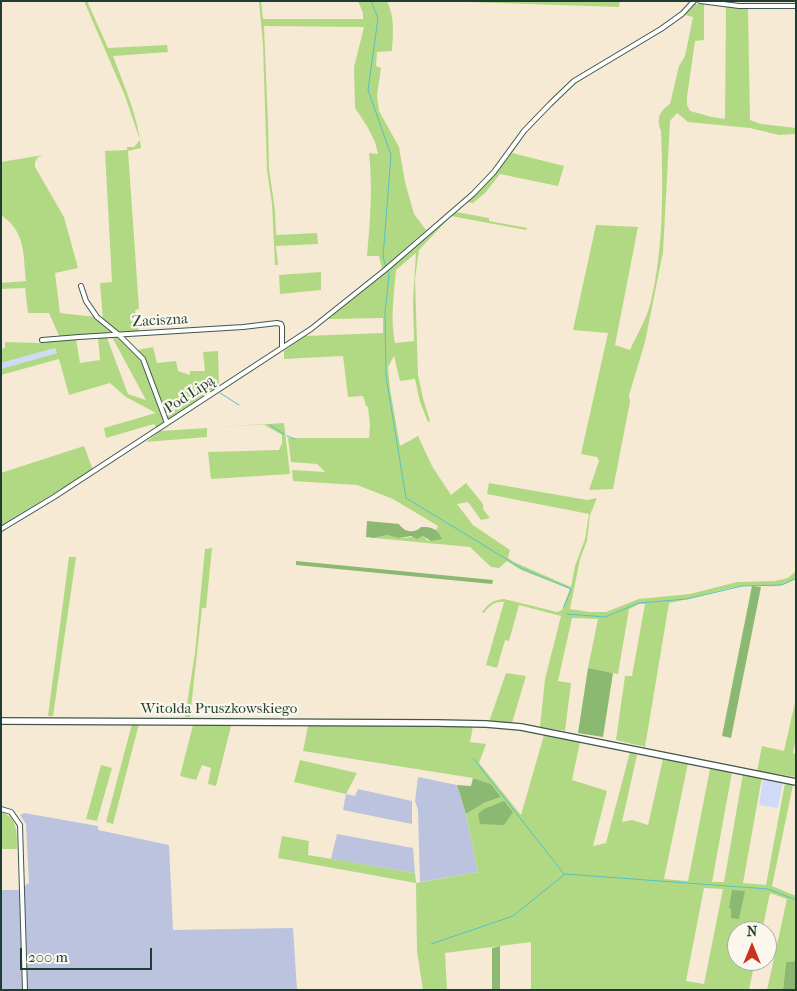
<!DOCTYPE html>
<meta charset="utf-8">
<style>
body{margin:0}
#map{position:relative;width:797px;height:991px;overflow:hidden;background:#f6ead4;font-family:"IM FELL French Canon",serif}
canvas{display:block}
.frame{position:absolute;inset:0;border:2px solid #1f3d34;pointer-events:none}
.north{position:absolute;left:727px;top:921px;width:50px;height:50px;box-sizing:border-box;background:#fbf7ec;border:1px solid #a3ada2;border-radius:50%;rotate:0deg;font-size:14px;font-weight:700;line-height:20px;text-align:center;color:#1f3d34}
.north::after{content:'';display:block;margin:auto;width:18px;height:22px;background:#c8321e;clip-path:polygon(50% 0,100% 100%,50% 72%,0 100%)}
.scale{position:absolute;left:20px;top:948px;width:132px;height:22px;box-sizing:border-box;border:2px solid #1f3d34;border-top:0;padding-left:6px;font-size:15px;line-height:18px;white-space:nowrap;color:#1f3d34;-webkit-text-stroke:4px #fbf7ec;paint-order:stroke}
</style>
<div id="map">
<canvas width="797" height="991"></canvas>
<div class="frame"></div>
<div class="north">N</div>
<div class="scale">200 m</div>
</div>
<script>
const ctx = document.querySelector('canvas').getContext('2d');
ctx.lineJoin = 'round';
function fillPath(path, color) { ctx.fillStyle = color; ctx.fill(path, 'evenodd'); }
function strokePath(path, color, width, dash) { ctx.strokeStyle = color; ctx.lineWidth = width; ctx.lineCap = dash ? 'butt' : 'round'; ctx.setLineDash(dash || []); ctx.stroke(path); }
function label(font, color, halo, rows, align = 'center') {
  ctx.font = font + ' "IM FELL French Canon",serif'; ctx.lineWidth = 4.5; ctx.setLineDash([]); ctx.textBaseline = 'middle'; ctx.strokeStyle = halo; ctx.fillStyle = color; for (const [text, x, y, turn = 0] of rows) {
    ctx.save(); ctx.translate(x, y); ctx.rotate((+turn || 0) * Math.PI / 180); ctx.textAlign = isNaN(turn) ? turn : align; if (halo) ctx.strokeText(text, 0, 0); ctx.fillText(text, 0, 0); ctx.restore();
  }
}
const built = new Path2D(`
 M55,348L57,353L1,369V363Z
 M763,778L783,781L778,808L759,805Z`);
const industrial = new Path2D(`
 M418,777L457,785L466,814L478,872L420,882L418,810L415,801Z
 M358,789L412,801V824L343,810L346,794L355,796Z
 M24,813L98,826V830L169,845L173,930L293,928L297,990H1V890H18L29,883L26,824L20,815Z
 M337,834L413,848L415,873L331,859Z`);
const green = new Path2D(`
 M84,1H87L108,48L167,45L168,52L113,56C124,86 138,116 141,148L128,151L139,309L135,310L139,331L120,334L103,320L100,283L112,282L105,151L127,150V147H134L140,140L125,96Z
 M259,1H261L263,19H363V13L358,1H387C395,17 393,34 392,51L377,52L376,66L381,68L377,95L379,111L399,147L405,182L414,214L426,230L382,269L379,256H367C370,222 373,188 369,153L378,154L375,142L367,126L355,108L354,67L364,27L264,26L268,122L269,169L275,210L276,235L317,233L318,244L276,246L278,265H275L272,204L267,170L263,45Z
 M438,1H620L619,7Z
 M695,4H704V40L695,41L687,97V105L690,111L712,117L725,119L726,7L748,9L750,120L761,124L796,128V134L779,135L750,128L688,122L677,113L670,121L663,252L645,342L629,395L630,402L613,489L589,490L599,461L597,457L581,454L608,333L573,330L596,225L638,227L615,345L630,350C637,334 647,319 651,301C664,245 663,188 661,131C656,119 659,111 670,104L679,66L685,56L693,17L685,15Z
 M530,127L512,153L564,166L558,186L500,174L485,193L473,203L467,202Z
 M43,155L38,157L35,162V167L64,217L78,268L55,273L60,313L96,317L111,330L112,333L60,338L49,313H28L25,288L1,289V283L26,281C23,254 26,232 1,215V162Z
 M456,212L489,218V221L527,228L526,230L451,216L419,250L415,279L418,375L423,398L430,421L428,422L420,402L415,379L400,381L394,356L388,367L390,389L400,446L418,436L432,466L451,495L466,483L483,504V509L490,518L481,520L468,502L457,504L473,525L510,550L508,558L514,562L571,587L575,566L585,539L589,514L487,494L489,483L587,500L597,498L590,515L587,541L580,559L570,609L590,612H606L639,599L690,594L737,582L775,581L788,578L796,571V579C775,591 763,584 742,586C719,589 693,599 669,603L645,747L616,740L625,676H632L645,604H639L629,609L618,674L588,668L598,619L572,618L558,681L571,683L565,731L540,727L545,679L561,616L519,605L509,641L505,640L497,668L486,665L504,602C495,601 489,606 484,613L482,612C489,603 493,600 504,599L557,612L562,610L570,589L521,570L507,561L499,568L491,567L470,547L374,538L387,535L402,538L423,536L428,541L441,537L436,530L438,526L393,499L357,485L293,481L292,470L325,472L317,464L291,462L288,438H369L370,425L368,407L366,406L363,396L348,397L343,356L284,359V351L305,336L383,333V318L328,319ZM416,253L413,300L414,341L395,343C390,319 394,294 396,270Z
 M321,272V290L280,294L279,275Z
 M119,336L143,360L164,423L157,428L154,424L106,438L104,428L156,413L126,397L110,383L69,395L59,359L1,375V369L57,353L55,348L1,363V349L5,348V342L40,343L76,339L80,363L100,360L98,337L107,338L128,394L146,400L112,337Z
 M153,347L157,363L176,361L178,371L190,375V371H205L203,352L218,351L219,385L167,420L146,360L137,350Z
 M284,423L290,474L211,479L208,452L279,450L282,443V435L263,424L207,428V437L146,442L160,431Z
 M84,446L93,470L1,525V473Z
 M212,548L206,608H202L190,717H185L195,653L205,549Z
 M69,557H76L53,716H48Z
 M506,673L526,676L512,723L489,722Z
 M796,698V738L793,753L796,754V777L757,771L762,746L784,751Z
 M132,724H139L113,824L106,822Z
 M193,725L231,726L216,786L208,784L211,768L202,765L196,780L180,776Z
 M308,726H473L470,742L486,744L479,763L521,815L544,735L580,742L572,780L607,791L593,846L606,843L630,752L637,755L622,822L632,820L648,825L663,759L688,763L664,879L688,881L710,769L732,772L712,882H724L743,774L762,777L743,883L766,885L785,783L793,785L772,886L796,896V961L786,962L783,990H767L787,899L770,893L762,931H737V961H755L749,990H531V942L445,953L447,990H423L417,951L416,883L278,858L282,836L309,841L308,855L415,873L416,883L478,872L466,814L484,803L501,797L491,784L473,778L303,751ZM704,888L723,889L704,984L686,981Z
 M300,760L357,773L346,794L294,782Z
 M101,765L112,768L97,821L86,819Z
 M1,812C18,817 17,834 17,849H1Z`);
const forest = new Path2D(`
 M367,521L399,524C404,532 414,534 421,527C432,527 437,528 442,539L431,541L423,536L417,539L411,536L399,538L387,535L374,538L366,537Z
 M296,561L493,580L492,584L296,565Z
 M752,586L761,587L731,738L722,736Z
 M588,668L613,673L603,737L578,733Z
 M473,778L491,784L501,797L484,803L466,814L457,785L471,786Z
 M504,801L513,812L504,825L480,824L478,814L484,809Z
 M732,890L745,891L739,919L731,918V909L729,908Z
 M500,946V990H492V948Z
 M796,961V990H783L786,962Z`);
const stream = new Path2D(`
 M371,1L378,18L368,90L391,155L383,257L389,276L385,312L386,376L406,498L521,568L571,589L564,607
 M220,393L239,405
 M270,425L284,434
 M287,436L295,439
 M567,614L605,617L639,603L687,599L742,586L782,585L796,578
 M473,758L564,874
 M431,944L513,916L565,874L768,889L796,900`);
const street = new Path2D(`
 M700,1L739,6H796
 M81,286L86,301L97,317L119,335L143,359L167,423
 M42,340L79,337L243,327L277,323L281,324L282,327V348
 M1,529L54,497L311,329L385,270L473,194L494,172L524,131L550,104L574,81L661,29L682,14L694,1
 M1,809L11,812L20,825L25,990`);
const secondary = new Path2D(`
 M1,721L437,723L486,724L521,727L796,782`);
const streetNames = [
 ["Zaciszna",160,321,-3],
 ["Pod Lipą",190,395,-33],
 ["Witolda Pruszkowskiego",219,709]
];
fillPath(built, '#d1d9f9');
fillPath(industrial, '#bbc3de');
fillPath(green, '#b1d983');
fillPath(forest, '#8cb971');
strokePath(stream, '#54c2c8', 1);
strokePath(street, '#3f574c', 6);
strokePath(secondary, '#3f574c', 8);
strokePath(street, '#fff', 4);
strokePath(secondary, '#fff', 5.5);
label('15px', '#1f3d34', '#fbf7ec', streetNames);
</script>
